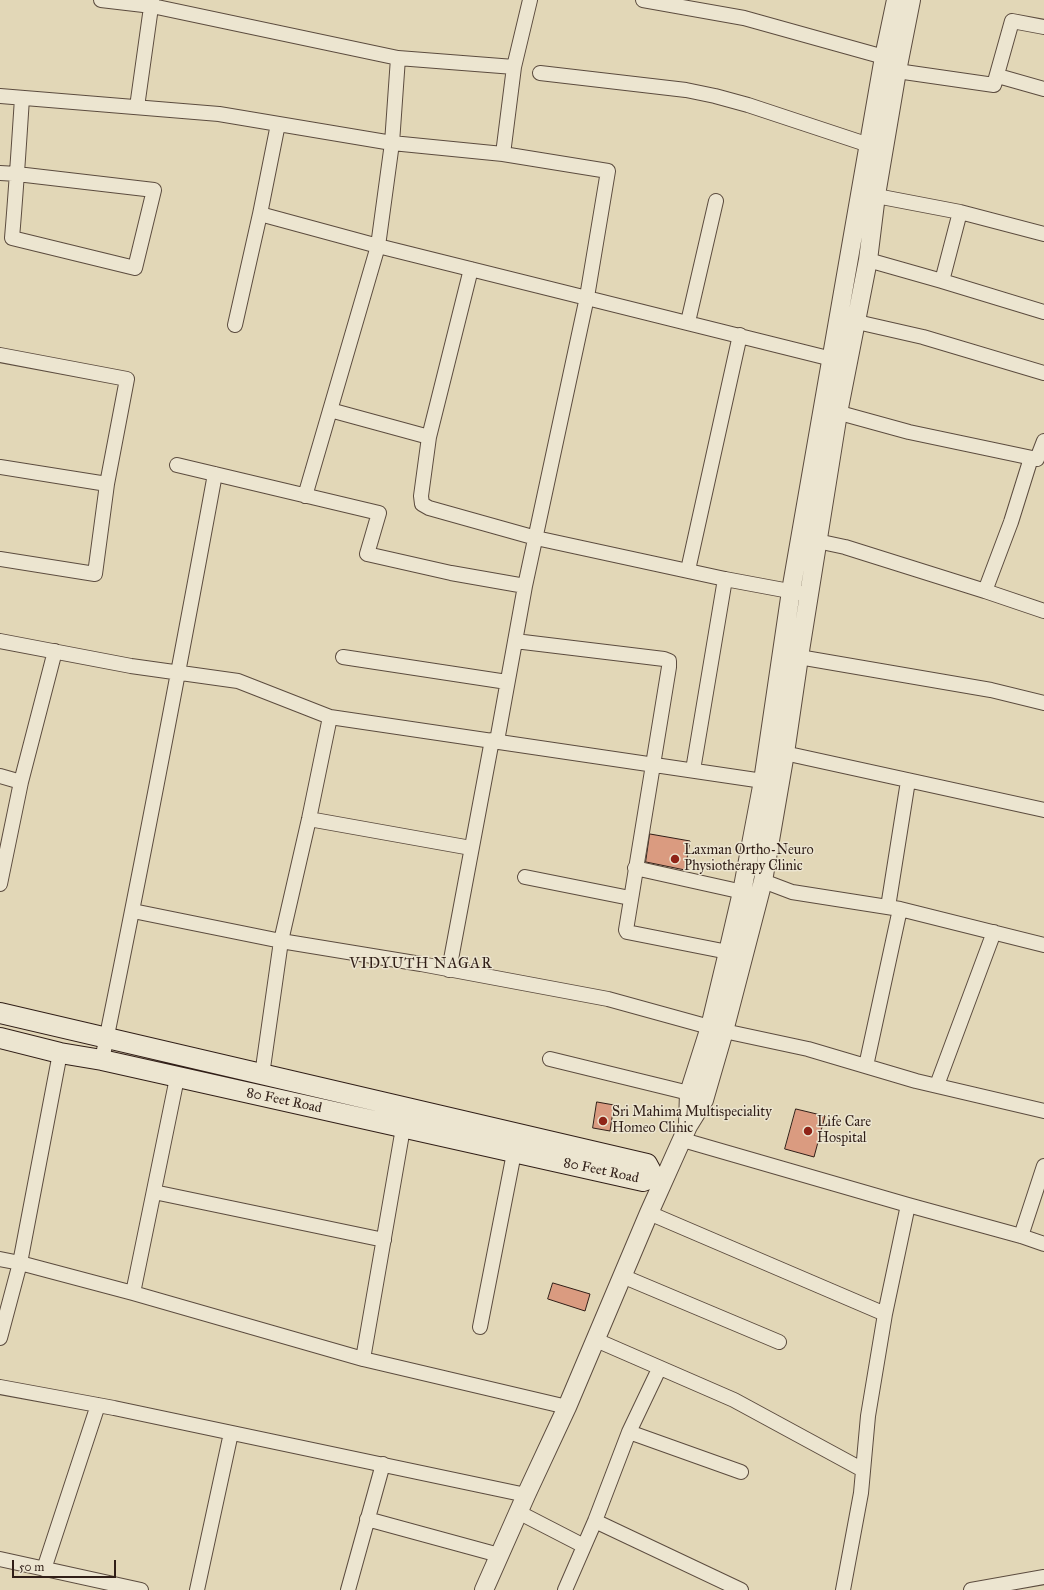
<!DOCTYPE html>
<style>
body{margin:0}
#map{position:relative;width:1044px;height:1590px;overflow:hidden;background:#e2d7b7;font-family:"IM FELL Great Primer",serif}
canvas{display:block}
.scale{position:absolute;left:12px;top:1560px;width:104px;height:18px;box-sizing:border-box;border:2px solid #301e17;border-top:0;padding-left:5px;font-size:12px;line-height:14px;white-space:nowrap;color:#301e17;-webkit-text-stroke:3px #ece5d0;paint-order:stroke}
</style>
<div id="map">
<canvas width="1044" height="1590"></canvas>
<div class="scale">50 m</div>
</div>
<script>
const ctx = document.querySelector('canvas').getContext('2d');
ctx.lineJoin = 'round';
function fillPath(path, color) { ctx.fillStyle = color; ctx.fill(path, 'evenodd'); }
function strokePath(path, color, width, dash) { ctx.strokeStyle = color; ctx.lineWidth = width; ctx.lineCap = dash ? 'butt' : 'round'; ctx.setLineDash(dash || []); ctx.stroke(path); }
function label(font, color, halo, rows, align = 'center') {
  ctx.font = font + ' "IM FELL Great Primer",serif'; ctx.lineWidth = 3; ctx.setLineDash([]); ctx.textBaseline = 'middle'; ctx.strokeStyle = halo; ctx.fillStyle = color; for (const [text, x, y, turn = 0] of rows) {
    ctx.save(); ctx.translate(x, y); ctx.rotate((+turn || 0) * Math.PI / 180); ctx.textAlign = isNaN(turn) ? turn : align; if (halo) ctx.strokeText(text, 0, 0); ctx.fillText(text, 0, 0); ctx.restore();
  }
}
const building = new Path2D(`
 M650,834L690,841L685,870L646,862Z
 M597,1102L614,1105L610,1131L593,1128Z
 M796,1109L825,1116L814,1157L785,1149Z
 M553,1283L590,1294L585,1311L548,1299Z`);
const minor = new Path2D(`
 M101,0L152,6L398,58L392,143L503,154L608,171L587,297L525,586
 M643,0L744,18L884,57
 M398,58L514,67
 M897,71L994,85L1012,21L1044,27
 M540,73L686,90L715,96L748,105L869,145
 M998,76L1044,89
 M0,96L219,114L392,143L378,246L840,361
 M137,107L152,0
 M503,154L514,67L530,0
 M0,173L17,174L154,190L135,268L12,238C16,191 19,145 22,98
 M866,194L960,212L1044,234
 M960,212L942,281L1044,312
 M260,214L278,124
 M868,260L942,281
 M471,269L429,437L421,496L422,504L429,508L536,538L725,579L800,593
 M688,322L716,201
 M857,322L923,337L1044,373
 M235,325L260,214L378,246L305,496
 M0,355L127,379L107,484L95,574L0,559
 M330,410L429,437
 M829,410L909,432L1037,459L1044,441
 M177,465L379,513L367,554L451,573L525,586L497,741
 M0,467L107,484
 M817,541L845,547L985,591L1011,522L1031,458
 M688,570L740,335
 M985,591L1044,611
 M0,641L131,666L238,681L330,717L309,819L281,941L421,964L608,999L724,1031L808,1049L916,1081L1044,1111
 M515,641L664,659L669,661V667L626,930L627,932L728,952
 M343,657L507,682
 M799,657L991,690L1044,703
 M330,717L763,781
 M775,751L1044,810
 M693,770L725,579
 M0,776L21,782L0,884
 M21,782L55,651
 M309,819L471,848
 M635,868L752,894
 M525,877L630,898
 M763,881L792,892L900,909L1044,945
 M888,907L908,781
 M133,911L281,941L262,1075
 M449,970L492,740
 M550,1059L689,1093
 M102,1060C142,865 179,670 215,474
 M866,1066L900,909
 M937,1085L994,932
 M683,1140L908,1205L1021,1236L1044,1244
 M154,1192L384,1240
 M649,1213L885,1314
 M1021,1236L1044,1166
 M0,1259L20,1263L60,1053
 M622,1276L779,1342
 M133,1293L177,1078
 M480,1327L514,1153
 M0,1338L20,1263L133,1293L363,1359L567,1407
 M596,1340L734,1400L863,1470
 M363,1359L403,1128
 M0,1387L114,1408L526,1495
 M629,1432L741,1472
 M518,1512L584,1546
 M367,1519L499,1555
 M595,1521L741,1590
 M0,1559L141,1590
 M44,1569L98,1405
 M197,1590L231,1433
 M348,1590L383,1464
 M565,1590L595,1521L629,1432L659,1369
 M843,1590L861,1493L868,1416L885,1314L908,1205
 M971,1590L1044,1577`);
const tertiary = new Path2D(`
 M688,1123L689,1093L710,1027L728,952L742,892L763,781L791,591L884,57L896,0
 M484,1590L526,1495L567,1407L649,1213L688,1126L704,1100L724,1031L763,881L785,753L799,657L838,413L868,260L876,195L897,71L911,0`);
const secondary = new Path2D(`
 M0,1013L647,1164L654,1177L643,1181L102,1060L60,1053L0,1038`);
const markers = [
 [675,859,5,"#8f2418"],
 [603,1121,5,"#8f2418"],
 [808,1131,5,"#8f2418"]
];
const poiNames = [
 ["Laxman Ortho-Neuro",684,851],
 ["Physiotherapy Clinic",684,867],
 ["Sri Mahima Multispeciality",612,1113],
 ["Homeo Clinic",612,1129],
 ["Life Care",817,1123],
 ["Hospital",817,1139]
];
const streetNames = [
 ["80 Feet Road",284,1101,12],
 ["80 Feet Road",601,1171,12]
];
const neighbourhoodNames = [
 ["VIDYUTH NAGAR",421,964]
];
fillPath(building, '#da9b80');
strokePath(building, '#301e17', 1);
strokePath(minor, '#5c4c3f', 16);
strokePath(tertiary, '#5c4c3f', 20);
strokePath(secondary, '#301e17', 22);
strokePath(minor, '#ece5d0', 14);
strokePath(tertiary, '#ece5d0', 18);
strokePath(secondary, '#ece5d0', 20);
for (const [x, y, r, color] of markers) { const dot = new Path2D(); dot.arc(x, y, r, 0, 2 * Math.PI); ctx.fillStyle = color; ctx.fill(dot); strokePath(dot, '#ece5d0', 1.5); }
label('14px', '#301e17', '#ece5d0', poiNames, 'left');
label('14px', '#301e17', '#ece5d0', streetNames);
ctx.letterSpacing = '1px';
label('15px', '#301e17', '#ece5d0', neighbourhoodNames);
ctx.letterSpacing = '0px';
</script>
